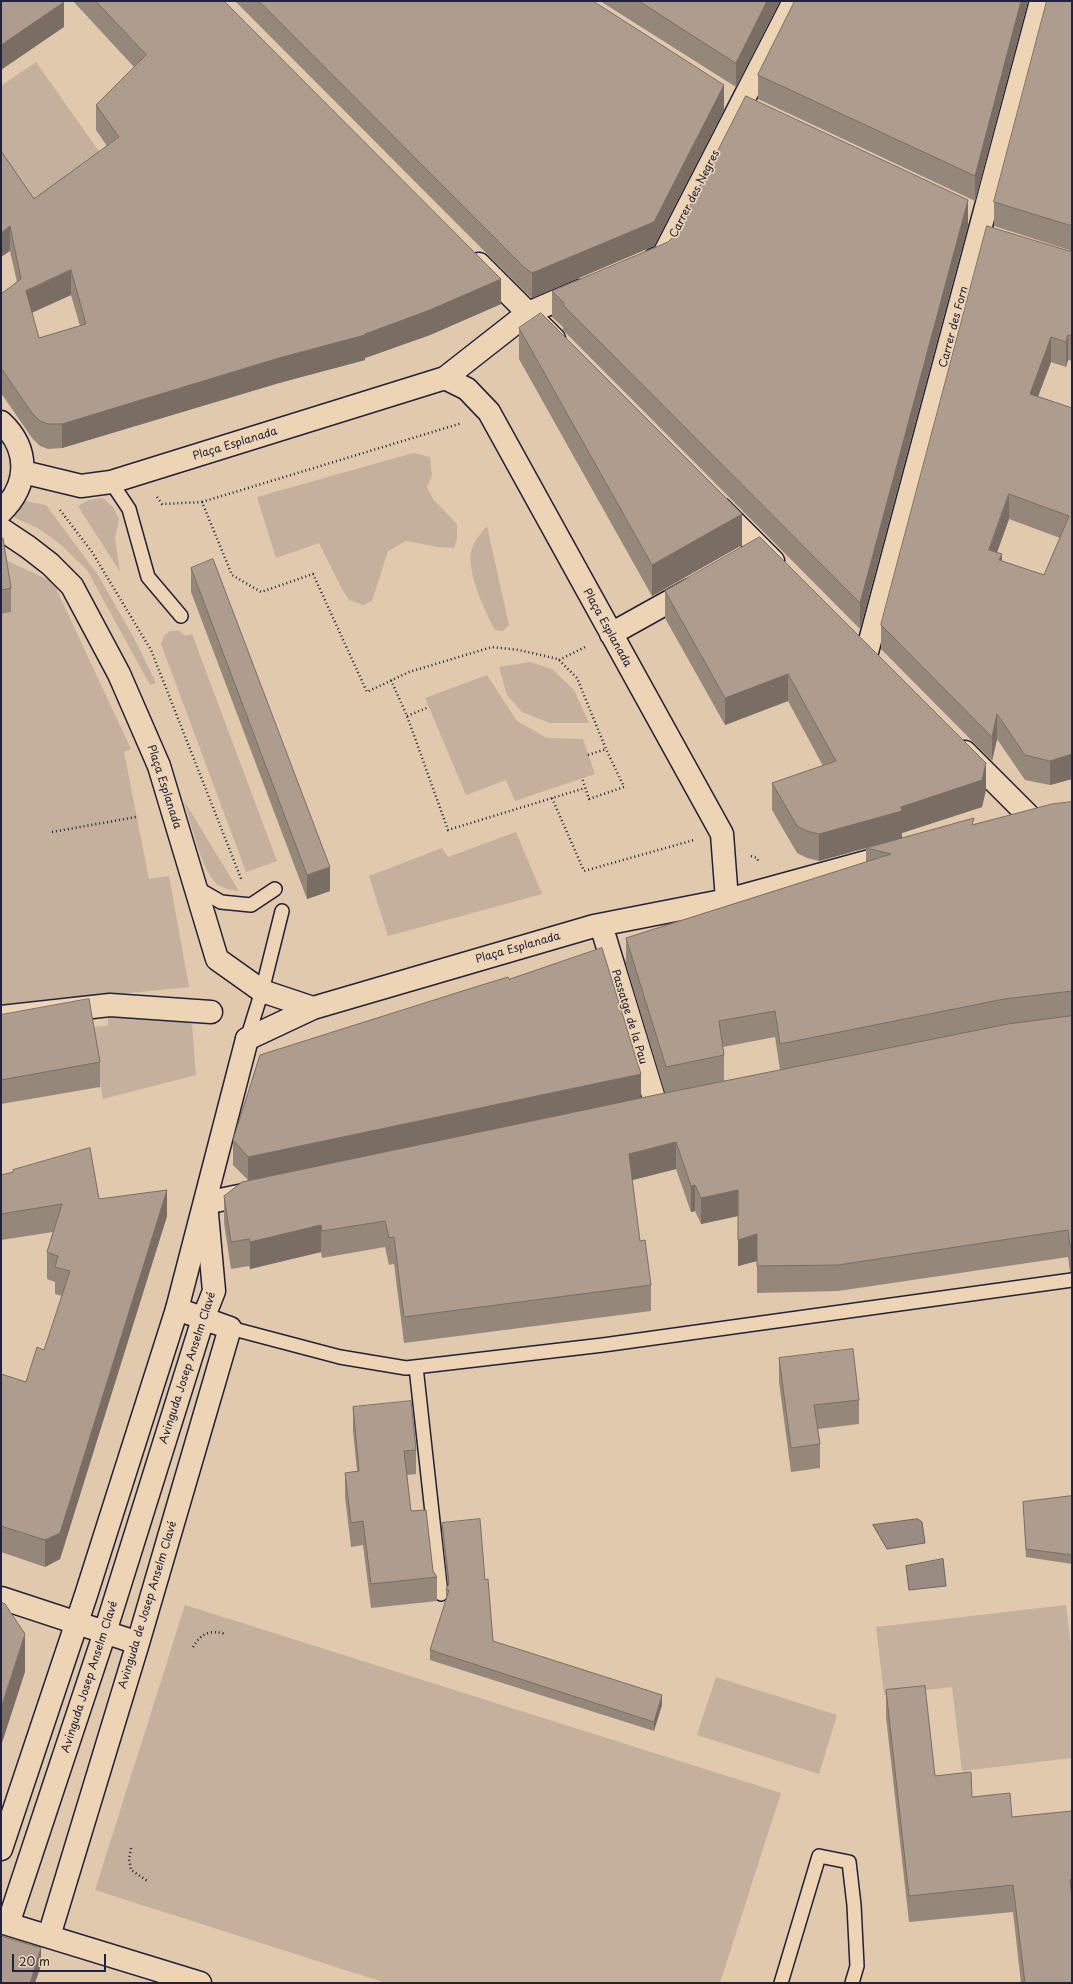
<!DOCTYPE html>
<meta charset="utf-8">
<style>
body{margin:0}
#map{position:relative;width:1073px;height:1984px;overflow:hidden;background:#e0c9ad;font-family:"Playpen Sans",sans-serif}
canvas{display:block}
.frame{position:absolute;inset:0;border:2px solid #22223b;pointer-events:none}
.scale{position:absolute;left:12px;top:1954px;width:94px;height:18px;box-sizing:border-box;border:2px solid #22223b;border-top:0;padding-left:5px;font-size:12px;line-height:14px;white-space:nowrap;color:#22223b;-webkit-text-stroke:3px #ecd4b4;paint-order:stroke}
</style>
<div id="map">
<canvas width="1073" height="1984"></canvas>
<div class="frame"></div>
<div class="scale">20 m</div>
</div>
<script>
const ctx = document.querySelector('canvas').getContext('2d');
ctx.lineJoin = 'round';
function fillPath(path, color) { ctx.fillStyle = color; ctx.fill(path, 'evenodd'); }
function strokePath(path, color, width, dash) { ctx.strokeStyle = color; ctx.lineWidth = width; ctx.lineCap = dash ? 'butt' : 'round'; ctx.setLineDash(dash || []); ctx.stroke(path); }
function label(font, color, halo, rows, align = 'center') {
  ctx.font = font + ' "Playpen Sans",sans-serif'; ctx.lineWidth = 3.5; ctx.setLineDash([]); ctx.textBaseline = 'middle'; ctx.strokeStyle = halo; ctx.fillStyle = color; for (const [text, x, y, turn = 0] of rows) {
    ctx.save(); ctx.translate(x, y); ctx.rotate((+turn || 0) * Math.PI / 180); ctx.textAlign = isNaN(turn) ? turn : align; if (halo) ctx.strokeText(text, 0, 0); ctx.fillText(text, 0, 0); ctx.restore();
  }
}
const green = new Path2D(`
 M36,62L108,164L40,214L1,163V86Z
 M413,453L430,457L432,476L427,487L433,499L457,524V539L454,548L438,547L406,541L388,551L372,601L363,605L349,600L342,589L319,543L276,558L257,497Z
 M103,498L113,507L119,519L115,538L120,572L78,506L89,500Z
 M25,501L46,505L98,575L135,640L156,683L150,685L87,570L60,544L38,528L11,516Z
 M487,526L509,625L503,631L495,630C485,612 467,572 471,552C473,542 481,533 487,526Z
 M1,558L53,582L131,749L124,752L149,879L169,876L189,987L1,1006Z
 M170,631H179L186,636L192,634L277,861L246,872L161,644L164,636Z
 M530,662L552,669L574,690L589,723H550L522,712L507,695L499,667Z
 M487,675L517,721L547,738L583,739L595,774L515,801L506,780L466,795L425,698Z
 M184,801L239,891C232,890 225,889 218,885C202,873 191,822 184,801Z
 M516,832L542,894L388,936L369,876L442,848L448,857Z
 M108,1014L185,1019L192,1025L196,1075L103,1099L89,1027L108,1026Z
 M185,1605L781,1793L720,1983H386L95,1890Z
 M1066,1605L1072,1655V1758L962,1771L952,1687L884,1695L876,1627Z
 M716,1677L837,1715L819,1774L697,1735Z`);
const water = new Path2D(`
 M918,1519L922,1522L925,1543L887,1549L873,1525Z
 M943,1559L946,1586L909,1590L906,1566Z`);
const path = new Path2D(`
 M157,497L162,504L202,502L232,575L261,592L313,574L367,692L409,672L492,647L519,650L558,659L577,678L606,749L624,787L589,799L582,778
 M202,502L462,423
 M60,510L92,552L151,650L242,881
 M559,660L587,646
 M391,680L407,716L448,830L585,788
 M407,716L429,707
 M588,755L606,749
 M552,798L584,871L694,840
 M52,832L136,817
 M751,856L757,858L759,863
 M193,1647C202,1632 210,1630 226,1634
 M131,1848L129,1859L131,1870L149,1882`);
const lane = new Path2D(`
 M111,482L129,509L148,577L181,616
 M195,887L221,902L251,905L275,889
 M247,1039L262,991L282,911
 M230,1328L340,1357L406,1368L603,1345L1072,1280
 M416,1367L441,1594
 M781,1983L819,1856L849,1862L854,1905L857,1966L852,1983`);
const street = new Path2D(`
 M655,259L663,256L794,1
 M479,264L554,339
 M445,378L467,389L489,412L722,834L727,900
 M23,472L81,486L111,482L445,378L528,313L579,291
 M721,509L773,561
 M611,634L690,590
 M867,652L1041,1
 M965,752L1029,816
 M601,925L657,1108
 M262,991L313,1008L594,926L727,900L895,854
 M1,1017L110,1005L211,1012
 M247,1039L313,1008
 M1,1598L138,1643
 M1,1922L200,1983
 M8,1924L105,1632L203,1319L214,1291L206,1203L253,1193
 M49,1936L138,1643L230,1328L177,1309`);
const secondary = new Path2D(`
 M1,422C30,449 29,485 1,512
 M1,529L28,547L50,564L72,586L119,674L159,766L217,959L262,991
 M1,1849L86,1595L177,1309L247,1039`);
const wall = new Path2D(`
 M73,1H224L501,304L430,335L365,358V360L279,383L62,448L48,449L40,446L32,438L1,393V294L17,282L10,251L1,151L34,199L107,146L96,130V105L134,67ZM71,295L80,326L39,338L32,313Z
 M235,1H593L724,110L654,246L532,298L525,292Z
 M600,1H780L736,87Z
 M795,1H1028L975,201L758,99V75Z
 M1072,1V251L994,226V202Z
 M968,225L860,629L563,330V327L552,317V291Z
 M1069,251H1072V361L1068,360L1066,367L1051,362L1038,396L1072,408V779L1050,785L1025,780L997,739L992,761L881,649V625ZM1009,519L1060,538L1044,575L1002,561L997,553Z
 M519,328L742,545L652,596L519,359Z
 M1,538L11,588V612L1,614Z
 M191,568L330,891L307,899L191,592Z
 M665,591L986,790L982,807L902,833V838L974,824L1072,802V1291V1272H1070L1068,1257L838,1291L757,1293V1261L738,1266V1216L701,1224L695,1211L691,1212L676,1169L632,1180L640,1241L651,1285V1311L404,1343L394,1264L389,1265L385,1247L322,1258L321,1252L250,1269L249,1266L231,1269L224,1223V1196L248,1180L233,1165V1140L509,979L641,1098L665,1093L626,965V938L866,862V848L819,861L807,858L797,853L772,810V783L823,766L788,701L725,725L665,618ZM775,1037L780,1070L724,1081V1055L723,1047Z
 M1,1015L100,1062V1087L1,1104Z
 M13,1170L99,1199L167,1216L60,1559L45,1567L1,1552V1374L26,1382L44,1350L62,1296L55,1294V1282L47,1279V1252L53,1232L1,1240V1175L13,1172Z
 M779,1358L859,1400V1424L818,1429L820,1444V1468L791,1472L779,1382Z
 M353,1407L416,1450V1474L407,1475L411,1511L433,1571L437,1577V1601L371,1608L363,1545L351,1547L345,1497V1473L357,1471L353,1431Z
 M1072,1496V1564L1026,1557L1023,1502Z
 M442,1523L485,1580L493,1641L662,1705L654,1731L430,1660V1650L446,1600V1590L448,1586L442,1532Z
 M886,1690L935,1776L972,1797L1012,1817L1072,1811V1983H1021L1013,1912L909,1922L886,1717Z`);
const shadedWall = new Path2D(`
 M767,1H780L736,87V63Z
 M1021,1H1028L975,201V176Z
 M64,2V27L1,70V45Z
 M724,85V110L654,246L532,298V273Z
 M968,200V225L860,629V603Z
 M10,226V251L1,257V233Z
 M71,270V295L26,315V291Z
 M501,279V304L430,335L365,358V360L279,383L62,448V424L279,358L365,334Z
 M1068,335V360L1066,367V342Z
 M1051,337V362L1030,418V394Z
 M1009,494V519L989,574V550Z
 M742,514V545L652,596V565Z
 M1002,554V579L999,560Z
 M788,674V701L725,725V698Z
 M997,714V739L992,761V737Z
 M1072,754V779L1050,785V761Z
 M986,763V790L982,807L902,833V838L866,848L819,861V834L901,807Z
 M330,867V891L307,899V875Z
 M641,1074V1099L248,1181V1157Z
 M676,1142V1169L629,1181V1154Z
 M695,1185V1211L691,1212V1186Z
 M167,1190V1216L60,1559L45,1567V1540Z
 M738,1190V1216L701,1224V1198Z
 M321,1225V1252L250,1269V1242Z
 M757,1234V1261L738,1266V1240Z
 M25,1634V1672L1,1746V1708Z
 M662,1695V1705L654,1731V1722Z
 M41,1948V1966L35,1983H30Z`);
const building = new Path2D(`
 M1,1H63L64,2L1,45Z
 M96,1H224L501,279L430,310L365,334V335L279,358L62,424H48L40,421L32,413L1,368V294L21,279L10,226L1,233V151L34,199L119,137L96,105L146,55ZM71,270L86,324L39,338L26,291Z
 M259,1H593L724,85L654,222L532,273L525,268Z
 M639,1H767L736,63Z
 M795,1H1021L975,176L758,75Z
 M1047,1H1072V226L994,202Z
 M746,96L968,200L860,603L563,305L564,303L552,291L668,242L674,236Z
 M987,226L1069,251H1072V336L1068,335L1066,342L1051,337L1030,394L1072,408V754L1050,761L1025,755L997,714L992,737L881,625ZM1009,494L1069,516L1044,575L999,560L1002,554L989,550Z
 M541,313L742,514L652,565L519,328Z
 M760,537L986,763L982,780L901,807L902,811L819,834L807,831L797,826L772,783L836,761L788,674L725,698L665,591Z
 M1,538H3L11,588L1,590Z
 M213,559L330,867L307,875L191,568Z
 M1072,802V991L1004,999L780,1044L775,1011L719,1021L724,1055L666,1067L626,938L891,854L866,848L974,818L972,825L1052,804Z
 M602,948L641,1074L248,1157L233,1140L260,1055L472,988L508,977L509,979Z
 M89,999L100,1062L1,1080V1015Z
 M1072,1016V1246H1070L1068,1230L838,1265L757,1266V1234L738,1240V1190L701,1198L695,1185L691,1186L676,1142L629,1154L640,1241L645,1240L651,1285L404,1317L394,1237L389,1238L385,1221L322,1231L321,1225L250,1242L249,1239L231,1242L224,1196L242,1182L660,1094L1008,1024Z
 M90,1148L99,1199L167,1190L60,1533L45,1540L1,1526V1374L26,1382L37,1347L44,1350L70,1271L55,1267L58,1256L47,1252L62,1204L1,1214V1175L13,1172V1170Z
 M853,1349L859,1400L814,1405L820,1444L791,1448L779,1358Z
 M411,1401L416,1450L404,1451L411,1511L426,1510L433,1571L437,1577L371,1584L363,1521L351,1523L345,1473L359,1471L353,1407Z
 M1072,1496V1555L1026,1549L1023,1502Z
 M480,1519L485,1580L488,1579L493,1641L662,1695L654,1722L430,1650L449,1590H446L449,1583L442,1523Z
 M1,1602L5,1604L25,1634L1,1708Z
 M925,1686L935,1776L971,1772L972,1797L1010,1793L1012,1817L1072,1811V1879L1070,1880L1072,1899V1983H1025L1013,1885L909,1896L886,1690Z
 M1,1936L41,1948L30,1983H1Z`);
const streetNames = [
 ["Carrer des Negres",695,194,-63],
 ["Carrer des Forn",954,327,-75],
 ["Plaça Esplanada",235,444,-17],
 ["Plaça Esplanada",607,628,61],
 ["Plaça Esplanada",164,787,72],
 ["Plaça Esplanada",518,948,-16],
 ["Passatge de la Pau",629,1017,73],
 ["Avinguda Josep Anselm Clavé",188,1368,-72],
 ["Avinguda de Josep Anselm Clavé",148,1605,-73],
 ["Avinguda Josep Anselm Clavé",90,1677,-72]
];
fillPath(green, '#c4b09c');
fillPath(water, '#9a8c83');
strokePath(water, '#6a6266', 1);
strokePath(lane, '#22223b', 16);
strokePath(street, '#22223b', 25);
strokePath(secondary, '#22223b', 25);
strokePath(path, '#22223b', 2.5, [1, 3]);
strokePath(lane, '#ecd4b4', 13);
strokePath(street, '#ecd4b4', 22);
strokePath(secondary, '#ecd4b4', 22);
fillPath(wall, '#96877b');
fillPath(shadedWall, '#7a6e64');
fillPath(building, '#ae9d8f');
strokePath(building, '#7a6e64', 1);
label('11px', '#22223b', '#ecd4b4', streetNames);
</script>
